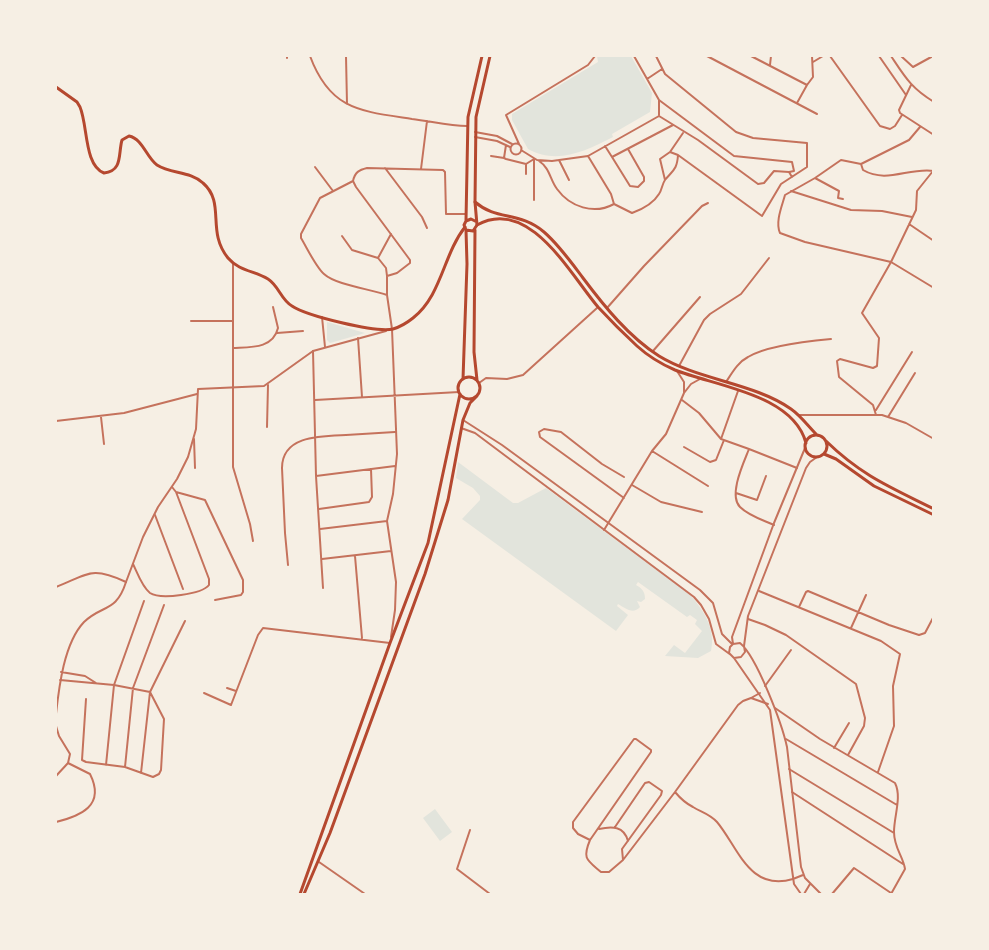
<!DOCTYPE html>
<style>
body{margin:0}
#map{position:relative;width:989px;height:950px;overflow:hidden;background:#f6efe4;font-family:Karla,sans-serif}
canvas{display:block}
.frame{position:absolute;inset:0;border:57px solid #f6efe4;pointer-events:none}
</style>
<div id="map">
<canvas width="989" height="950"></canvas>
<div class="frame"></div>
</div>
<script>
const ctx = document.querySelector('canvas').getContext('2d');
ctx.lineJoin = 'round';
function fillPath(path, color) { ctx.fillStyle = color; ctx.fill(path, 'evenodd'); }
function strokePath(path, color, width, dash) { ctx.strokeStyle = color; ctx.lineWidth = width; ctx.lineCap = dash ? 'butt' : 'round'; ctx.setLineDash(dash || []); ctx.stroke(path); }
const green = new Path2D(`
 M597,56H631L652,93L650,112L612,134L613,137C586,151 557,165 528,149L512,120V114L598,62Z
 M327,322L365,333L330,343L327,340Z
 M458,462L513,503H518L546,488L690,595C704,610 716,630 711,651L698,658L665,656L674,645L685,653L702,631L695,624L697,620L690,615L687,617L638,582L636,585C642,588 645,592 645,599L641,602L637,601L640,607C633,615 625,608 618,604L617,606L628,615L616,631L462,519L480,500V496L473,488L456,478Z
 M435,809L452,832L440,841L423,818Z`);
const minor = new Path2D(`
 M310,56C330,110 360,111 412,119C430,121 449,126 467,126
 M346,56L347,104
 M634,56L659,100L734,156L792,162L794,171L789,172
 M656,56L665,74L736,132L753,138L807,143V167L781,184L762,216L678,155L670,152
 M707,56L817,114
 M751,56L807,85L813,77L812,56
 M830,56L880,126L890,129L895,126L902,115
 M879,56L906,95
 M891,56C905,77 911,88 934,102
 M287,58V56
 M813,62L823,56
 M770,65L771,56
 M647,79L662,69
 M911,85L899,110L900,113L934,135
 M797,103L807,85
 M659,115V100
 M920,127L909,140L861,164L863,170C887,184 909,167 934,171
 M475,132L497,136L512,144
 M475,137L497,141L510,147
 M510.5 149a5.5 5.5 0 1 1 11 0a5.5 5.5 0 1 1-11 0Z
 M519,144L506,115L588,65L595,56
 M506,145L504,158L506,159L526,164L534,159
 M605,146L612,157L673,125
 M521,150L537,160L552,161L588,156L659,116L698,140L758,184L764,183L774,171L789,172L792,177
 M491,156L504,158
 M588,156L611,194L614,204L632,213C643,209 653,204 659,194C662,190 662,184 665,180C673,170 677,170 678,155
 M612,157L630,186L638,187L644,181V177L628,149
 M534,159V200
 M559,160L569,180
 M539,161C550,168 550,180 557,189C570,207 594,215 614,204
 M315,167L333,191
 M385,168L422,217L427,228
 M421,169L427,121
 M526,174V164
 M815,178L785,195C782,206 775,222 780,233L805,242L891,262L934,288
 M665,180L660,159L670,152L683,133
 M353,181L320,198L301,234V238C307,248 316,267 324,274C336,285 370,289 387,295
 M791,191L851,210L882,211L912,217
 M843,199L838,198L839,191L815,178L841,160L861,164
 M909,224L934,241
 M342,236L352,250L378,258L386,268L387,276V295L392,329L397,454L393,494L387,521L396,582L395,610L391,637
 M378,258L391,234
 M233,263V467L250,524L253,541
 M387,276L397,273L410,263V260L356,187L353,181C355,172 359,170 367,168L443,170L445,172L446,214H466
 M607,308L644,266L702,206L708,203
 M322,317L325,347
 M191,321H233
 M277,333L303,331
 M358,338L362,397
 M233,348C250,347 273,349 278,328L273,307
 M313,351L316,476L323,588
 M653,351L700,297
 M679,366L704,320L710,314L741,294L769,258
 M677,371L684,382V393L691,384L700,379
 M726,382C732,373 738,362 748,357C766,346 809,341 831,339
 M479,383L486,378L507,379L523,375L597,308
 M315,400L459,392
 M682,400L699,413L721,439L749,449
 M876,410L912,352
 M798,415H882L906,423L934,439
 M876,415L873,405L839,377L837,361L840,359L873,368L877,366L879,338L862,313L891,262L916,210L917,191L933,171
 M101,417L104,444
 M888,417L915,373
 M56,421L124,413L197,394
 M267,427L268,385
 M194,439L195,468
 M721,439L738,391
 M684,447L710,462L716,460L724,440
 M652,451L708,486
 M316,476L395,466
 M624,477L602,464L561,432L544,429L539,432L540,437L624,498
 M632,485L661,502L702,512
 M176,492L205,500L243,580V592L241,595L215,600
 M736,493L757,500L766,476
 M319,509L369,502L372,497L371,469
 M155,515L183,589
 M774,525C763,520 749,516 740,507C728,495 744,462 749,449L797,468
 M320,529L387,521
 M604,530L652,451L666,434L684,393
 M355,556L362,638
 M322,559L391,551
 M133,564C137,572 142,587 150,593C161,600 202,594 209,585V579L176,492L172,487
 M288,565L285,533L282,468C282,435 322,436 346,435C362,434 378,433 395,432
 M759,591L881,641L900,654L893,686L894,726L878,772
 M799,607L806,592L808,591L889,625L919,635L925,633L934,616
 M748,619L765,625L786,635L856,684L865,718L864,726L848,755
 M851,628L866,595
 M61,672L85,676L96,683
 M60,680L114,685L150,692L164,719L161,770L159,774L153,777L125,767L86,762L82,760L86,699
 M765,686L791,650
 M227,688L236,691
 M204,693L231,705L258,635L263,628L390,643
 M760,693L751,698L768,704
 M751,698L743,701L738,705L675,792C680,798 685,803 693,807C701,812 710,814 717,822C738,847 749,892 793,879
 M775,708L820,739L895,783C902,797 894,816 894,832C894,848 903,856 905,869L891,894
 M56,714C59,687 64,643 84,622C103,604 116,613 126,582
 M56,726L59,736L70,754L68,763
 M786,739L897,805
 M834,748L849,723
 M106,765L114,685L144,601
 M125,767L133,688L164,605
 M789,769L894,833
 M141,773L150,692L185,621
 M56,776L68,763L90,774C106,806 80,816 56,822
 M792,792L903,864
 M615,827L645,783L649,782L662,791L661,795L622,849L623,860
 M599,829C612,826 624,826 628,841
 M470,830L457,869L490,894
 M590,840L578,834L573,828V822L634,739H636L651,750V752L590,840C582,859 587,860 601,872H609L623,860L675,792
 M319,862L365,894
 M832,894L854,868L891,893`);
const tertiary = new Path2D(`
 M901,56L913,67L933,56
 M463,420L502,445L700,590L713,603L722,634L732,644
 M461,428L475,433L694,597L701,605L709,619L716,644L731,655
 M56,587C89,574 91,566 126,582L143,537L158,507L177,479L188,457L196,429L198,389L264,386L313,351L386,331
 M733,644L732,637L774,523L805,448
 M744,646L745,652L741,657L734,658L729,653L730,647L733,644L740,643C757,657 782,724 787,747L801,867L805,878L821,894
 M744,646L748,616L806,468L810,462L817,457
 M734,658L770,710L794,884L801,894
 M793,879L803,875
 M804,894L810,884`);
const secondary = new Path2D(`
 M56,87L77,102L80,107C88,126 84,165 104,173C123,171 118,154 122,140L129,136C143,139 146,157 157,165C171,174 190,171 203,183C226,203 206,231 228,258C239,271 255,271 268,279C279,286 281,300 292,306C307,316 376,333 393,329C400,327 408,322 413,318C442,295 443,255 465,227
 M475,202C497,221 519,211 544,232C559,245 571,262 583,278C604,306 629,337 659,356C698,380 754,383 791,409C801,416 808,426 817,435
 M477,225C529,196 570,274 598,307C610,320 623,333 637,346C648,356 661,364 675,370C715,386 793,394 806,443
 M805 446a11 11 0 1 1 22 0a11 11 0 1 1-22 0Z
 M826,441C862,476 890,487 934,509
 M824,454L836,459L874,486L934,515`);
const primary = new Path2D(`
 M466,220L468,117L482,56
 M475,221L471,219L466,221L464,225L466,230L473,231L477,225L475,202L476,117L490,56
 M475,230L474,352L477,380
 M458 388a11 11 0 1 1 22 0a11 11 0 1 1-22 0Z
 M463,379L467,264L466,230
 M300,894L390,643L428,543L460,394
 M304,894L330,833L425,574L448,500L463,420L470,403L477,396`);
fillPath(green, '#e2e4dc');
strokePath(minor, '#c5725c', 2);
strokePath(tertiary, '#c5725c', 2);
strokePath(secondary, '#b5482f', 3);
strokePath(primary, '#b5482f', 3);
</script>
